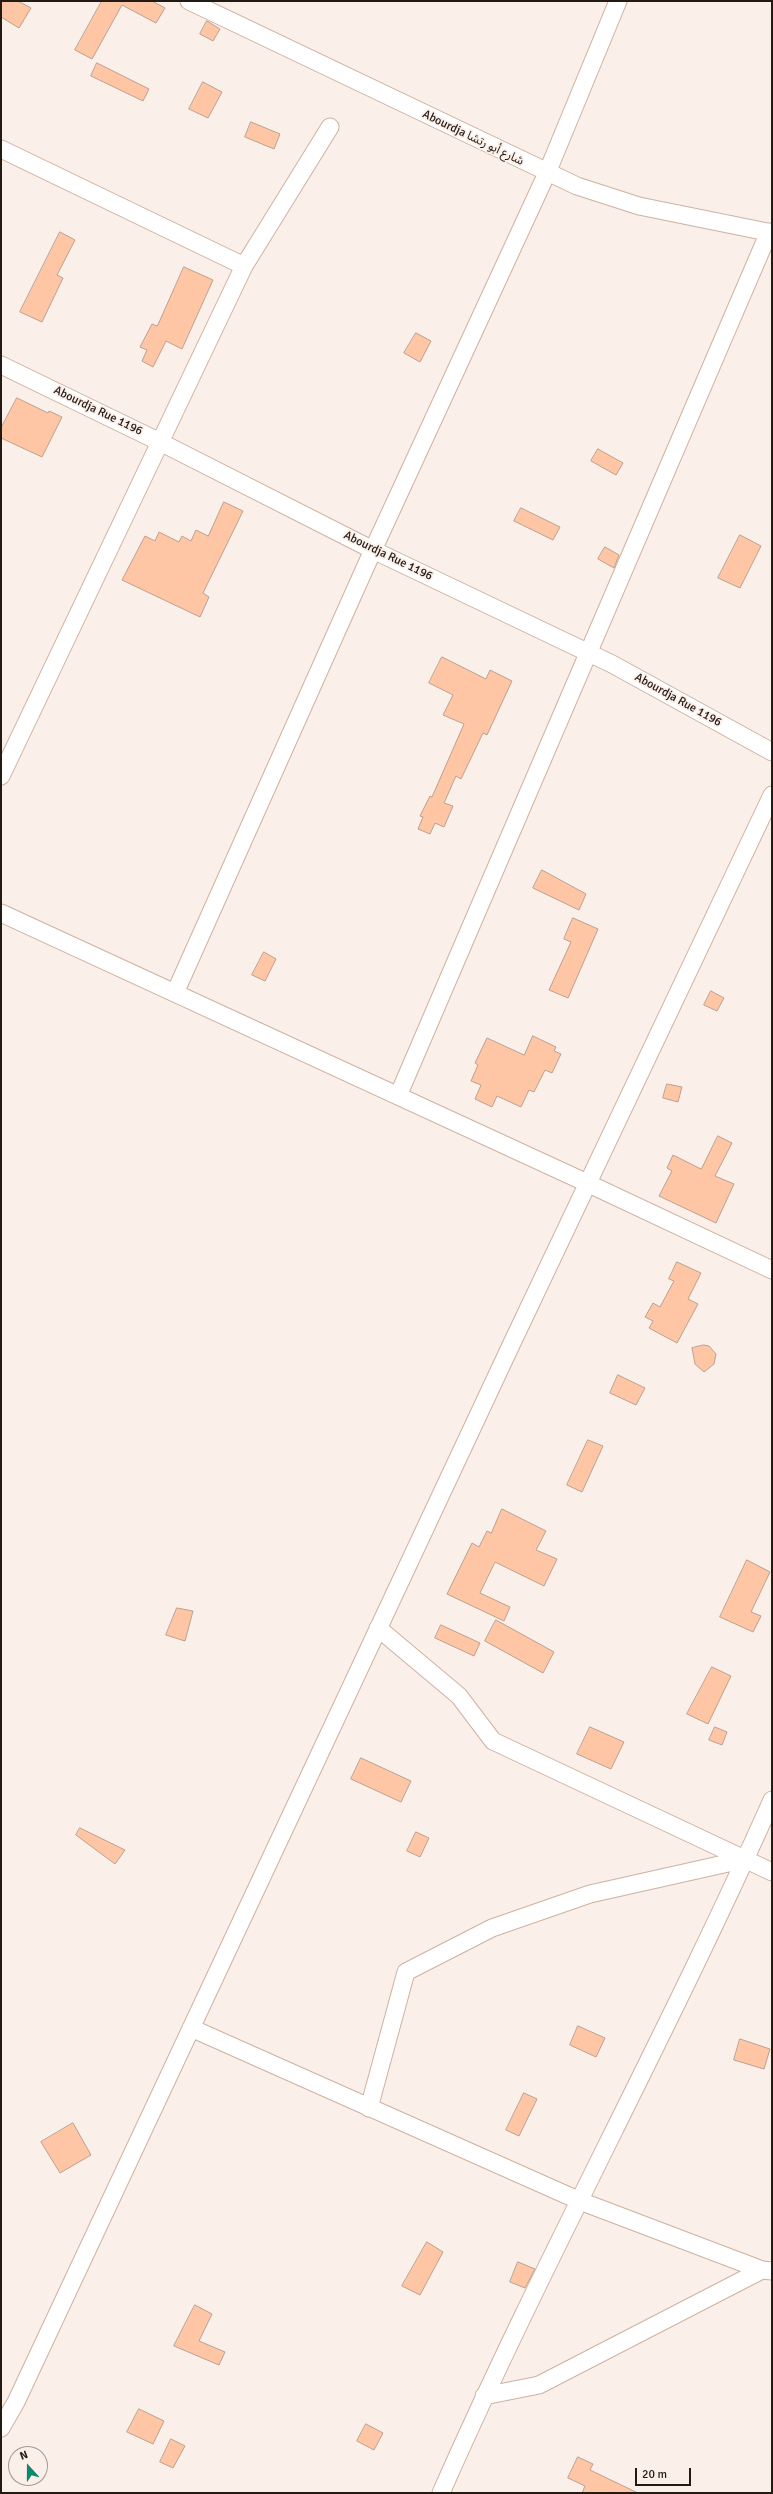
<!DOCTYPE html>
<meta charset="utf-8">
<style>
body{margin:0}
#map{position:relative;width:773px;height:2494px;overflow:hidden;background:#fbefe9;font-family:Signika,sans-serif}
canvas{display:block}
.frame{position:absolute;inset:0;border:2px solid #241a14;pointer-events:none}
.north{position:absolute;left:8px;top:2446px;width:40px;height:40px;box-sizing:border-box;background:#fbefe9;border:1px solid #a59a94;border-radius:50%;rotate:339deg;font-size:11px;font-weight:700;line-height:16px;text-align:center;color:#241a14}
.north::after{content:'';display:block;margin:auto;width:14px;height:18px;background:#0c886b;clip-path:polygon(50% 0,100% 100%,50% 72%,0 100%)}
.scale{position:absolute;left:635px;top:2468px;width:56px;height:18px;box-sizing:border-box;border:2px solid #241a14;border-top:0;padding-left:5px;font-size:12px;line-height:14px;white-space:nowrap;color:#241a14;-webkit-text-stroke:3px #fbefe9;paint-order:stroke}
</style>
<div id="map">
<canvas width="773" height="2494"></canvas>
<div class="frame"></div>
<div class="north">N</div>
<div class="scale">20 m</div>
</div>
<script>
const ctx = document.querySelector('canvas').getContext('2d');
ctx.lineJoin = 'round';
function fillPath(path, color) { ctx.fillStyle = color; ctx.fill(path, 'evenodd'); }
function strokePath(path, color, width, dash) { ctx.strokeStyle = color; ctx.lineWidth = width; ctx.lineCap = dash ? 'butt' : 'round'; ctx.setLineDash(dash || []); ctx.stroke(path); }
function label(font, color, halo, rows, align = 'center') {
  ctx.font = font + ' Signika,"Noto Sans Arabic",sans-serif'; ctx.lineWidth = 3.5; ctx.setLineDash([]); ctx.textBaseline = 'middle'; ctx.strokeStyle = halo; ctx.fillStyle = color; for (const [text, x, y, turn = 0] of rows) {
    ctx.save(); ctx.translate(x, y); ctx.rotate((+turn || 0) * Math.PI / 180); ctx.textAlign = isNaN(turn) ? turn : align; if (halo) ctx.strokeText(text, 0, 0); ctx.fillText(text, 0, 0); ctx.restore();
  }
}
const building = new Path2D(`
 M1,1H18L31,8L19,28L1,17Z
 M102,1H152L165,8L156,23L122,5L92,59L75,50Z
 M207,21L220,29L213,41L200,34Z
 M97,63L149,89L143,101L91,76Z
 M203,82L222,92L208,118L189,109Z
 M251,122L280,134L274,149L245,137Z
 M60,232L75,240L57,275L63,278L42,322L20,312Z
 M184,267L213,280L182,349L166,341L153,367L142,361L147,350L140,347L152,324L157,326Z
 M416,333L431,341L420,362L404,353Z
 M17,398L48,413L49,411L62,417L42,457L1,438V428Z
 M598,449L623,463L616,475L591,461Z
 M224,502L243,511L203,593L209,597L200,617L122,580L145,536L155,541L159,532L179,542L182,536L191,541L196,530L208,536Z
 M521,508L560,527L553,540L514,521Z
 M740,535L761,546L740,588L718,578Z
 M605,547L619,555L614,568L598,559Z
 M442,657L486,679L490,670L512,681L487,735L483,733L461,779L456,776L444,803L453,806L444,827L435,823L430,834L418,829L423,817L420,816L430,796L432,797L464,724L443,715L453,695L429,683Z
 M542,870L586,894L579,910L533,888Z
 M573,918L598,929L568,998L549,990L571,942L564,939Z
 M264,952L276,959L265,981L252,975Z
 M711,991L724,998L717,1011L704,1005Z
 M533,1036L556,1047L554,1051L561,1054L552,1073L545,1070L534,1092L529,1090L521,1107L497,1096L492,1107L475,1099L481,1085L471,1081L478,1065L475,1063L487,1038L524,1055Z
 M667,1084L682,1087L678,1102L663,1098Z
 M718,1136L732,1143L715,1176L734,1184L716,1223L659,1196L672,1171L667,1168L673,1155L701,1169Z
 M677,1262L701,1273L688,1299L698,1304L677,1343L649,1328L653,1321L645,1317L653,1303L660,1307L674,1281L669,1279Z
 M704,1345L709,1346L716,1354L714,1364L704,1372L695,1364L692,1348Z
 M618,1375L645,1388L636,1405L610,1393Z
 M588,1440L603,1446L582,1492L567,1485Z
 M502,1509L546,1531L536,1550L557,1559L544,1586L495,1562L480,1593L510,1607L504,1621L447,1594L472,1543L479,1547L487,1531L491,1533Z
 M747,1560L770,1572L751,1612L761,1616L753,1632L720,1617Z
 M177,1608L193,1611L185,1641L166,1635Z
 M496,1620L554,1652L543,1673L485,1641Z
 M441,1625L480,1643L474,1656L435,1638Z
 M712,1667L731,1676L708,1724L687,1714Z
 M590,1727L624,1742L611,1769L577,1754Z
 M715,1727L727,1732L722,1745L709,1740Z
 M361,1758L411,1781L401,1802L351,1779Z
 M80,1828L125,1850L115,1864L76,1835Z
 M416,1832L429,1838L420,1857L407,1851Z
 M578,2026L605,2038L596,2057L570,2045Z
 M740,2039L770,2049L764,2069L734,2060Z
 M524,2093L537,2099L519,2136L506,2130Z
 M73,2123L91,2155L60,2173L41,2142Z
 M427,2242L443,2252L420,2295L402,2286Z
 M518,2262L535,2269L525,2288L510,2282Z
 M195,2305L212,2314L199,2341L225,2352L219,2365L174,2346Z
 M139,2409L164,2421L153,2444L127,2432Z
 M366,2424L383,2433L374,2450L357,2441Z
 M171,2439L185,2446L173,2468L160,2462Z
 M578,2457L593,2464L590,2470L638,2493H582L585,2486L568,2478Z`);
const minor = new Path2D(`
 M189,1L577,186L639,206L772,233
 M1,149L244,266
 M1,365L160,442L373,550L612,664L772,752
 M1,776L244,266L330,127
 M1,913L587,1183L772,1270
 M175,993L373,550L547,173L618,1
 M398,1096L769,232
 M378,1628L459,1696L493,1741L772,1872
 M191,2028L580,2201L762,2270L772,2271
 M369,2108L406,1972L492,1928L590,1894L746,1859
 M484,2396L539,2385L762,2270
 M1,2428L16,2402L512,1343L772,795
 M441,2493C544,2259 668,2034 772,1800`);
const streetNames = [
 ["Abourdja شارع أبو رتشا",473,138,26],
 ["Abourdja Rue 1196",98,411,26],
 ["Abourdja Rue 1196",388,556,26],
 ["Abourdja Rue 1196",678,700,29]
];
fillPath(building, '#fec6a4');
strokePath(building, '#bba090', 1);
strokePath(minor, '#cdb2a2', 19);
strokePath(minor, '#fff', 17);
label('12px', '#241a14', '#fbefe9', streetNames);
</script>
